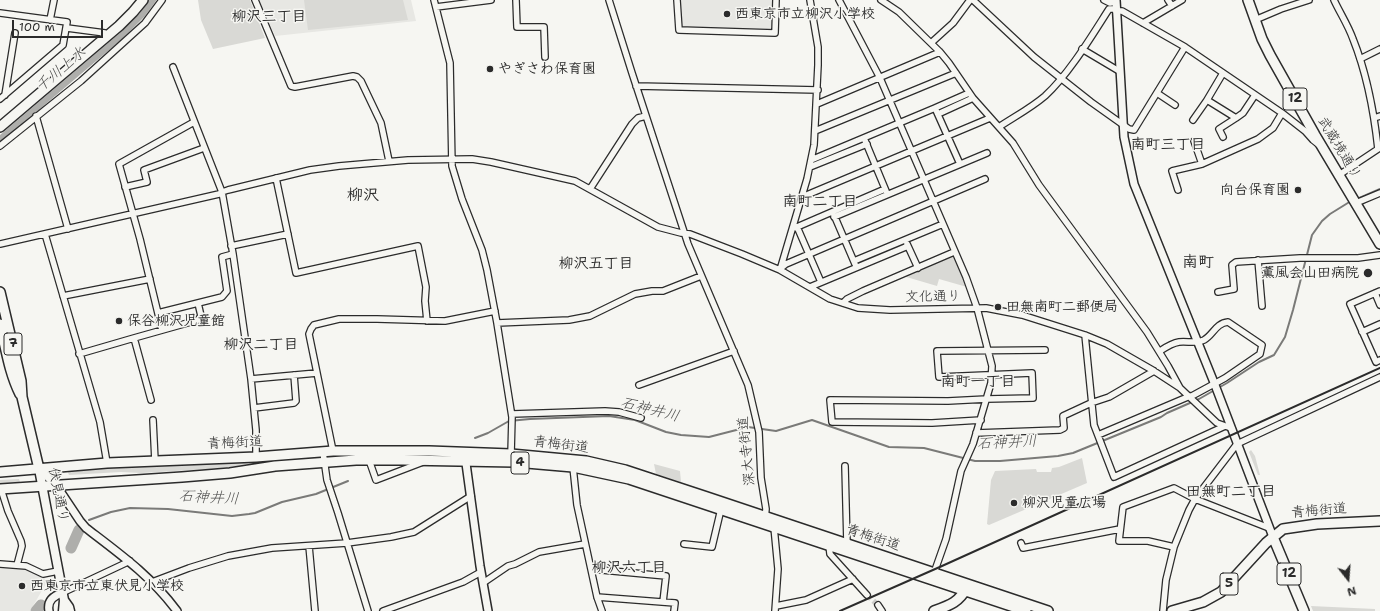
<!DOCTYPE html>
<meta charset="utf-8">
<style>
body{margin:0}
#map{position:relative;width:1380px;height:611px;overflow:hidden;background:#f6f6f2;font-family:"Shantell Sans",sans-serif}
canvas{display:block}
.north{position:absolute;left:1328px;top:559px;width:40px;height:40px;-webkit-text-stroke:3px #f6f6f2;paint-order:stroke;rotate:163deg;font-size:11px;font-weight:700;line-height:16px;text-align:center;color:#2b2b2b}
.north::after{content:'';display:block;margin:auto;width:14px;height:18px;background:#2b2b2b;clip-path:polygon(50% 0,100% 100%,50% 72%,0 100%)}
.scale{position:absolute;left:12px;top:20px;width:91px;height:18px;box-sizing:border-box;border:2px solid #2b2b2b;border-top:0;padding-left:5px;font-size:12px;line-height:14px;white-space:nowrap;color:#2b2b2b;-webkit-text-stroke:3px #f6f6f2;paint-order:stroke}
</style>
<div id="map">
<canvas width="1380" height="611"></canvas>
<div class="north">N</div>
<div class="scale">100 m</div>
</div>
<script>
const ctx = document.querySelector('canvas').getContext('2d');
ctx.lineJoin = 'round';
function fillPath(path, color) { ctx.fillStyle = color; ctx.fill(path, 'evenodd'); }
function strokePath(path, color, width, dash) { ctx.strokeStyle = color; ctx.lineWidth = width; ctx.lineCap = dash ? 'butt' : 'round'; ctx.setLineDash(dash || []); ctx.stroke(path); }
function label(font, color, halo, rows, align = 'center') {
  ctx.font = font + ' "Shantell Sans","Klee One",sans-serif'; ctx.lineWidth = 3; ctx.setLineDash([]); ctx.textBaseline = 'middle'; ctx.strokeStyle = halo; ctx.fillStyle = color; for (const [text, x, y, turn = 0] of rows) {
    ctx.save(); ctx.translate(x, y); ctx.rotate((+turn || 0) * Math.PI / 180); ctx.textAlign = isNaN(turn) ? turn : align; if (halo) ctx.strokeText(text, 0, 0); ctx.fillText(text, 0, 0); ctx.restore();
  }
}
const built = new Path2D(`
 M259,0H411L416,21L275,36Z
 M680,0H773V31L682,29Z
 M0,568H20L43,576L47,582L30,611H0Z`);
const green = new Path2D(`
 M198,0H250L265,38L213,49L201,20Z
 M304,0H403L408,20L308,30Z
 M953,256L967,287L939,279L937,286L903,276Z
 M1251,450L1255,456L1260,475H1258L1249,452Z
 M1082,458L1087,483L989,525L987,524L991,480L995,471L1036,469L1037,472H1051L1052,468L1059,467Z
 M209,461H258L257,464L209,469L141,473L121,472L69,475L67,470Z
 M654,464L680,471L681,482L656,474Z
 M19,479L20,482L0,484V480Z
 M1311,606L1375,609V611H1313Z`);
const stream = new Path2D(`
 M1357,199L1380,189
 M475,438L488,433L509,421L530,419L609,416L635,420L666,432L681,435L709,437L748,427L776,431L812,420L889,447L924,448L975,461H1000L1058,456L1073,453L1161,417L1167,413L1199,399L1227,383L1259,362L1274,355L1285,337L1293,310L1312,235L1322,221L1330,214L1351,201
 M89,520L111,512L130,508L168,509L232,516L249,514L255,513L282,502L316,494L348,481`);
const canal = new Path2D(`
 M0,139L121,36L142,15L153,0`);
const river = new Path2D(`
 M71,548L79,530
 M36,611L41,605`);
const minorTunnel = new Path2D(`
 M867,595L878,605`);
const minor = new Path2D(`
 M255,0L291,86L295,87L353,76L357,77L361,81L381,123L389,161
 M434,0L450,63L452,166L462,199L482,250L487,270L497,323L512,417L511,454
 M516,0L517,27H544L545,57
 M609,0L632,73L688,244L748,385L759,432L761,478L766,509L765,519
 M677,0L679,30L775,33L776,0
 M839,0L880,78L966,277L977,308L992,366L991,383L973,444L961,471L946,539L934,573
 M881,0L899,12L940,52L949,63L973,98L1013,143L1039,185L1147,332L1168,366L1180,388L1217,423L1231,428
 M973,0L1034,57L1091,102L1129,129L1134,130L1185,47
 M1104,0L1110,3L1116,2
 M1168,0L1172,6
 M1334,0C1340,13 1348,25 1353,39C1367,74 1374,112 1378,149L1339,175
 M436,7L491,0
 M1116,11H1122L1185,47L1282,113L1305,131L1313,140L1318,144
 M0,13L67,22L63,45L0,99
 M50,20L54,0
 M1255,20L1281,9L1309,0
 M1143,23L1182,0
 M67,28L105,33L107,37
 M931,43L953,23L970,0
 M1082,49L1119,71
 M1360,59L1380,49
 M173,67L222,192L233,254L251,379L256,430V457
 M1223,73L1207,100L1236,118L1243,113L1255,95
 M636,86L818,90
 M1157,93L1175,105
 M5,95L15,33
 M817,104L940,52
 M935,108L969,93
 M938,114L973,98
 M36,116L68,229
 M1374,118L1380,116
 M1193,120L1207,100
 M999,127C1014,117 1031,108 1045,96C1069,74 1091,37 1109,9H1116
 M815,131L956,73
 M1223,137L1219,129L1236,118
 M864,138L886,191
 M1194,141L1202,164
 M0,146L81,81L145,23L162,0
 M811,160L935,108L960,164
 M810,167L867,144
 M276,178L296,273L418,246L426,287L425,301L427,321
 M125,187L147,182L144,170L204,148
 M590,189L632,124L638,118L646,116
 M1178,190L1172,171L1202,164L1258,139L1273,128L1282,113
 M802,197L990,118
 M1356,203L1380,193
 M834,215L855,264
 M834,217L987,153
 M794,226L798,229L821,282
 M797,227L885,189
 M45,234L100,422L107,463
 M0,244L219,194L222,192L228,190L310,170L339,166L408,160L472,159L491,162L575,181L658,227L681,233L690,234L742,254L780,270L830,299L858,308L890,310L986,308L1022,315L1085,335L1107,344L1154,371L1180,388
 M907,244L918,268
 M231,246L288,234
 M1258,260L1262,306
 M854,261L943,224
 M780,269L786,264L985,179
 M780,270L807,179L814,145L818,65V47L810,0
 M810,287L908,246
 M1380,291L1350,304L1376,362L1380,360
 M1218,292L1234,289L1232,265L1236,262L1300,258H1358L1380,255
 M1375,293L1380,305
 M63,296L150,279
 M843,303L847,299L863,291L954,252
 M158,313L222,297L227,291L222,257L233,254
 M497,323L569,320L590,316L635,294L652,291H663L701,276
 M162,330L140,239L119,164L194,122
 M1362,332L1380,324
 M1085,335L1094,425L1114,477L1225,426
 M1160,351C1166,347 1172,343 1179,342C1188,341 1196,344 1204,340C1213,335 1216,323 1228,322L1262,345L1260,354L1225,378L1190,397
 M79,354L134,338
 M251,379L317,373
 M639,385L734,351
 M151,400L134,338L198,320L201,316L198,303
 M254,408L294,403L296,401L294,375
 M512,414L605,411L619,412L641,418
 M153,420L155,461
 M981,420L932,423L832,422L830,400L948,401L987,399L1033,398L1032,373L939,377L937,351L1045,350
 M976,433L1060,430L1064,428L1063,416L1091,403L1109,397L1154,371
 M1098,435L1190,396
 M333,451L309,334L311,329L314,325L339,319H377L445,321L495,311
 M323,452L327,480L338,513L368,611
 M369,460L376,480L423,462
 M845,466L847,544
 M573,467L577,505L597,597L602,611
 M1,489L8,511L21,541L22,546L17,565
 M774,527L778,569L775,611
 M1021,543L1023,548L1120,529
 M684,544L712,547L721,509
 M829,545L830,554L867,595
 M309,546L315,611
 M1174,547L1148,541H1119L1123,507L1174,488L1195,499L1269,528
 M0,564L26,566L43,574L58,571
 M591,569L666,576L663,602
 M152,582L189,568L228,556L272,548L347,543L391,537L414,532L471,496
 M483,583L508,566L515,564L539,552L585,544
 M62,593L130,561
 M597,597L675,603L674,611
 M878,605L882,611
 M776,606L806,600L853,579
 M383,611L463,582L481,572
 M1163,611L1166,580L1174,547L1189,510L1195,499L1237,444L1380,377`);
const tertiary = new Path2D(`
 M1116,0L1124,137L1134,184L1215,385L1273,537
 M465,456L480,566L488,611
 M39,469L56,485L80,521L86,528C120,554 151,576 177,611
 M49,611C47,601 53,596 62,593`);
const secondary = new Path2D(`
 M39,469L64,600L63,611
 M64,600L69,607L70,611`);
const primary = new Path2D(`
 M1248,0L1262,39L1270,55L1315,135L1380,244
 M0,127L119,26L133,12L143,0
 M0,292L21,381L22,397L39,469
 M0,324C6,348 9,372 20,394
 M0,472L107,463L256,457L333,451H429L511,454L586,461L625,470L707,497L1048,611
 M0,489L182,477L230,473L275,466L356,460H403L515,462L573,467L629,479L1026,611
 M1273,537L1304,611
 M934,611C951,605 959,602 968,586
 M1172,611L1203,602L1221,592L1266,543L1283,529L1317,524L1380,521`);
const rail = new Path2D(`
 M840,611L942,566L1380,368`);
const markers = [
 [727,14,4,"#2b2b2b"],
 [490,69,4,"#2b2b2b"],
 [1298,190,4,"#2b2b2b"],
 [1368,273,5,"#2b2b2b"],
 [998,307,4,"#2b2b2b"],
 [119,321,4,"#2b2b2b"],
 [1014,503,4,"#2b2b2b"],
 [22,586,4,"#2b2b2b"]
];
const shields = [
 [1295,99,24],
 [13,344,18],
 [520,463,18],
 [1289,574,24],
 [1229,584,18]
];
const shieldNames = [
 ["12",1295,99],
 ["7",13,344],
 ["4",520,463],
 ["12",1289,574],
 ["5",1229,584]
];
const poiNames = [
 ["西東京市立柳沢小学校",735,14],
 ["やぎさわ保育園",498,69],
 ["向台保育園",1290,190,"right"],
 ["薫風会山田病院",1359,273,"right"],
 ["田無南町二郵便局",1006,307],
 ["保谷柳沢児童館",127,321],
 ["柳沢児童広場",1022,503],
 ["西東京市立東伏見小学校",30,586]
];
const streetNames = [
 ["武蔵境通り",1339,148,59],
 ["文化通り",933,297,-1],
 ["青梅街道",235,443,-3],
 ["青梅街道",561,445,7],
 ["深大寺街道",747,451,-96],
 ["伏見通り",58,495,79],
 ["青梅街道",1319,511,-5],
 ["青梅街道",873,538,18]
];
const neighbourhoodNames = [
 ["柳沢三丁目",269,17],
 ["南町三丁目",1168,145],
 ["南町二丁目",820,202],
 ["柳沢五丁目",596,264],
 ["柳沢二丁目",261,345],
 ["南町一丁目",978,382],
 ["田無町二丁目",1231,492],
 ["柳沢六丁目",629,568]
];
const waterNames = [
 ["千川上水",61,70,-40],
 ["石神井川",650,410,14],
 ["石神井川",1007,443,-3],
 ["石神井川",209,498,3]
];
const quarterNames = [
 ["柳沢",363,196],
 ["南町",1198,263]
];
fillPath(built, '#e7e7e3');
fillPath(green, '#d9d9d5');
strokePath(stream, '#7a7a78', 2);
strokePath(canal, '#aeaeab', 6);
strokePath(river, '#aeaeab', 11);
strokePath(minorTunnel, '#cdcdca', 5.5, [5.5, 3]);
strokePath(minor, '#2b2b2b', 8);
strokePath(tertiary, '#2b2b2b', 10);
strokePath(secondary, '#2b2b2b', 11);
strokePath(primary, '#2b2b2b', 12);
strokePath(minor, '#f6f6f2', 5.5);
strokePath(tertiary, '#f6f6f2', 7);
strokePath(secondary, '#f6f6f2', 8);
strokePath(primary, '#f6f6f2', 9);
strokePath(rail, '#2b2b2b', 2);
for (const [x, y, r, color] of markers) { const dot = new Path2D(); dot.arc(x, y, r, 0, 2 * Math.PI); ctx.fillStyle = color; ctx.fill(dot); strokePath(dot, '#f6f6f2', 1.5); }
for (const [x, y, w] of shields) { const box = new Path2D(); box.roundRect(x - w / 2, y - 11, w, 22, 3); ctx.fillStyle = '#f6f6f2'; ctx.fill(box); strokePath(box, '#2b2b2b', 1); }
label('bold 13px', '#2b2b2b', null, shieldNames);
label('bold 14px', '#2b2b2b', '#f6f6f2', poiNames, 'left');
label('14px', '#2b2b2b', '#f6f6f2', streetNames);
label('bold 15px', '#2b2b2b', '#f6f6f2', neighbourhoodNames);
label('italic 15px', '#525251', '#f6f6f2', waterNames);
label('bold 16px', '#2b2b2b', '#f6f6f2', quarterNames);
</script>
